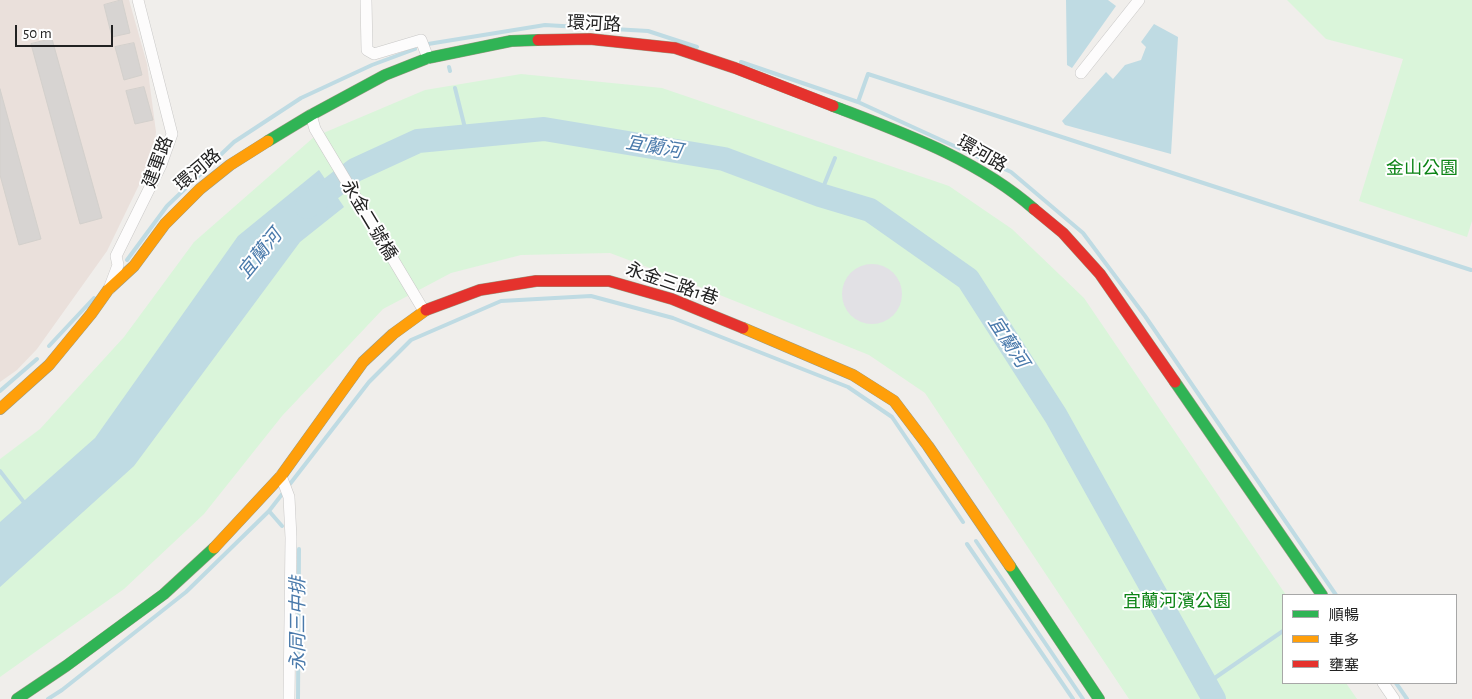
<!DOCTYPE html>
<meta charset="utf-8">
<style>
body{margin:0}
#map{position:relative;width:1472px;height:699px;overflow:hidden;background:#f0eeeb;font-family:"Alegreya Sans","Noto Sans TC",sans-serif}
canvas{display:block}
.legend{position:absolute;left:1282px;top:594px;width:175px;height:90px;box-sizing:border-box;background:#fff;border:1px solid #a7a7a7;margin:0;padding:6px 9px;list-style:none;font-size:15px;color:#222}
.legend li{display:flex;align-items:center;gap:10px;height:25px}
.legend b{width:25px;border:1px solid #a7a7a7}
.scale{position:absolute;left:15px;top:25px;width:98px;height:22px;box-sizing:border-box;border:2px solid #222;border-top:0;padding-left:6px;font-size:15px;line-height:18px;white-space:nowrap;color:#222;-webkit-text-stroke:4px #fff;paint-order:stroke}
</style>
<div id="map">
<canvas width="1472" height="699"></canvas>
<ul class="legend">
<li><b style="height:6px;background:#30b455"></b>順暢</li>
<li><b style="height:6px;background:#ff9f0a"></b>車多</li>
<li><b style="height:6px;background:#e5322d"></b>壅塞</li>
</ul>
<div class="scale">50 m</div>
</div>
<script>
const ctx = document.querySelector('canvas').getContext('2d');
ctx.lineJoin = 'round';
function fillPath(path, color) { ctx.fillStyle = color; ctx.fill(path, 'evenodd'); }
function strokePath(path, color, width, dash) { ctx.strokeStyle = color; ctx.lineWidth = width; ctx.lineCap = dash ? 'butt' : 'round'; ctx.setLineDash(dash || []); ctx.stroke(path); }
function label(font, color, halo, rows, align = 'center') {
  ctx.font = font + ' "Alegreya Sans","Noto Sans TC",sans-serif'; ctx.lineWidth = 4; ctx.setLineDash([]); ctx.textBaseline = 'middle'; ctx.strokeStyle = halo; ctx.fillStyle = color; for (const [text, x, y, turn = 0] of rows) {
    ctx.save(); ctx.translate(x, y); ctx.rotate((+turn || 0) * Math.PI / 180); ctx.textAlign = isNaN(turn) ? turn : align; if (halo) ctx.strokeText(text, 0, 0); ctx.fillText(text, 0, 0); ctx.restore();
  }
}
const military = new Path2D(`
 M0,0H129L147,64L156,132L153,156L107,251L37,349L17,370L0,382Z`);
const park = new Path2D(`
 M1287,0H1472V221L1467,237L1359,201L1403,59L1326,39Z
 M521,74L662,88L949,186L1012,229L1084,298L1286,595H1283V683H1346L1357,699H1129L925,393L869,355L695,285L610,253L521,255L451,273L383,309L282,416L204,514L124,589L0,677V459L40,429L124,337L194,242L314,137L425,90Z`);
const plaza = new Path2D(`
 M842 294a30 30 0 1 1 60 0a30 30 0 1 1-60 0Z`);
const water = new Path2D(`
 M1066,0H1108L1116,6L1072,68L1067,65Z
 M1154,24L1178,37L1171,154L1065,125L1062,121L1106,72L1113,79L1125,65L1141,60L1146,47L1141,42Z
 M319,170L344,207L300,242L134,466L0,587V522L95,438L238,236Z`);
const stream = new Path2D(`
 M428,44L545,25L648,31L697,47
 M741,62L858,102L1011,172L1083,233L1145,316L1336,595
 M449,67L450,71
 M455,88L467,136
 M858,102L868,74L1471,270
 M820,195L835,158
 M127,260L167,206L234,142L301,98L372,65L415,49
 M49,346L94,298
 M0,391L37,359
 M0,471L26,505
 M269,511L282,526
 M976,541L1083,699
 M967,544L1073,699
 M1396,683L1407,699
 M1206,684L1283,631
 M48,699L62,690L186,592L269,511L369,382L411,340L501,301L591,296L673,318L848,387L892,417L963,522
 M298,699L299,549`);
const river = new Path2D(`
 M307,207L355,170L418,141L544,129L724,159L820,195L870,210L968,279L1056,416L1214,699`);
const building = new Path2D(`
 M122,0L130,33L112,37L104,5Z
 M52,39L102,218L80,224L31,44Z
 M134,43L142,75L124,80L115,47Z
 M144,87L153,120L135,124L126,91Z
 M0,89L41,239L19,245L0,175Z`);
const street = new Path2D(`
 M366,0L367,50L374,54L421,40L428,58
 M1081,73L1139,0
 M311,115L315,129L424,311
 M109,289L118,265L116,256L161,165L172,134L138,0
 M281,476L289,497L291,538L289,699
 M1383,683L1394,699`);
const fast = new Path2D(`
 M833,106C903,133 977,159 1034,209
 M268,141L311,115L385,75L428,58L511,41L538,40
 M1175,382L1322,595
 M1010,566L1099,699
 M17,699L66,666L164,594L214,548`);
const slow = new Path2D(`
 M743,328L853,375L894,401L928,446L1010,566
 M0,409L49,365L91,314L108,290L134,266L165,224L200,189L230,165L268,141
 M214,548L281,476L363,362L393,334L426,310`);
const jam = new Path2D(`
 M538,40L590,39L675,48L735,68L833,106
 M1034,209L1063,233L1100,274L1175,382
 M426,310L480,290L536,281H609L672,299L743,328`);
const streetNames = [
 ["環河路",594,24,3],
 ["環河路",982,154,30],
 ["建軍路",158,162,-70],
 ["環河路",198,170,-40],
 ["永金二號橋",369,220,59],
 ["永金三路1巷",672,284,19]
];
const parkNames = [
 ["金山公園",1422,169],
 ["宜蘭河濱公園",1177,602]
];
const waterNames = [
 ["宜蘭河",654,147,10],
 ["宜蘭河",260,254,-51],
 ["宜蘭河",1008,342,57],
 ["永同三中排",298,624,-90]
];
fillPath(military, '#eae0db');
fillPath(park, '#daf5da');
fillPath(plaza, '#e2e1e5');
fillPath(water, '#bfdbe3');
strokePath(stream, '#bfdbe3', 4);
strokePath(river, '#bfdbe3', 24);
fillPath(building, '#d7d4d2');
strokePath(building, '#d3d0cc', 1);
strokePath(street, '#c9c8c7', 12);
strokePath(fast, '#999a82', 12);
strokePath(slow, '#999a82', 12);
strokePath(jam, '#999a82', 12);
strokePath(street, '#fdfcfc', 11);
strokePath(fast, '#30b455', 11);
strokePath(slow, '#ff9f0a', 11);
strokePath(jam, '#e5322d', 11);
label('18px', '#222', '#fff', streetNames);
label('18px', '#0c8416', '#fff', parkNames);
label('italic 19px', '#4a7aab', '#fff', waterNames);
</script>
